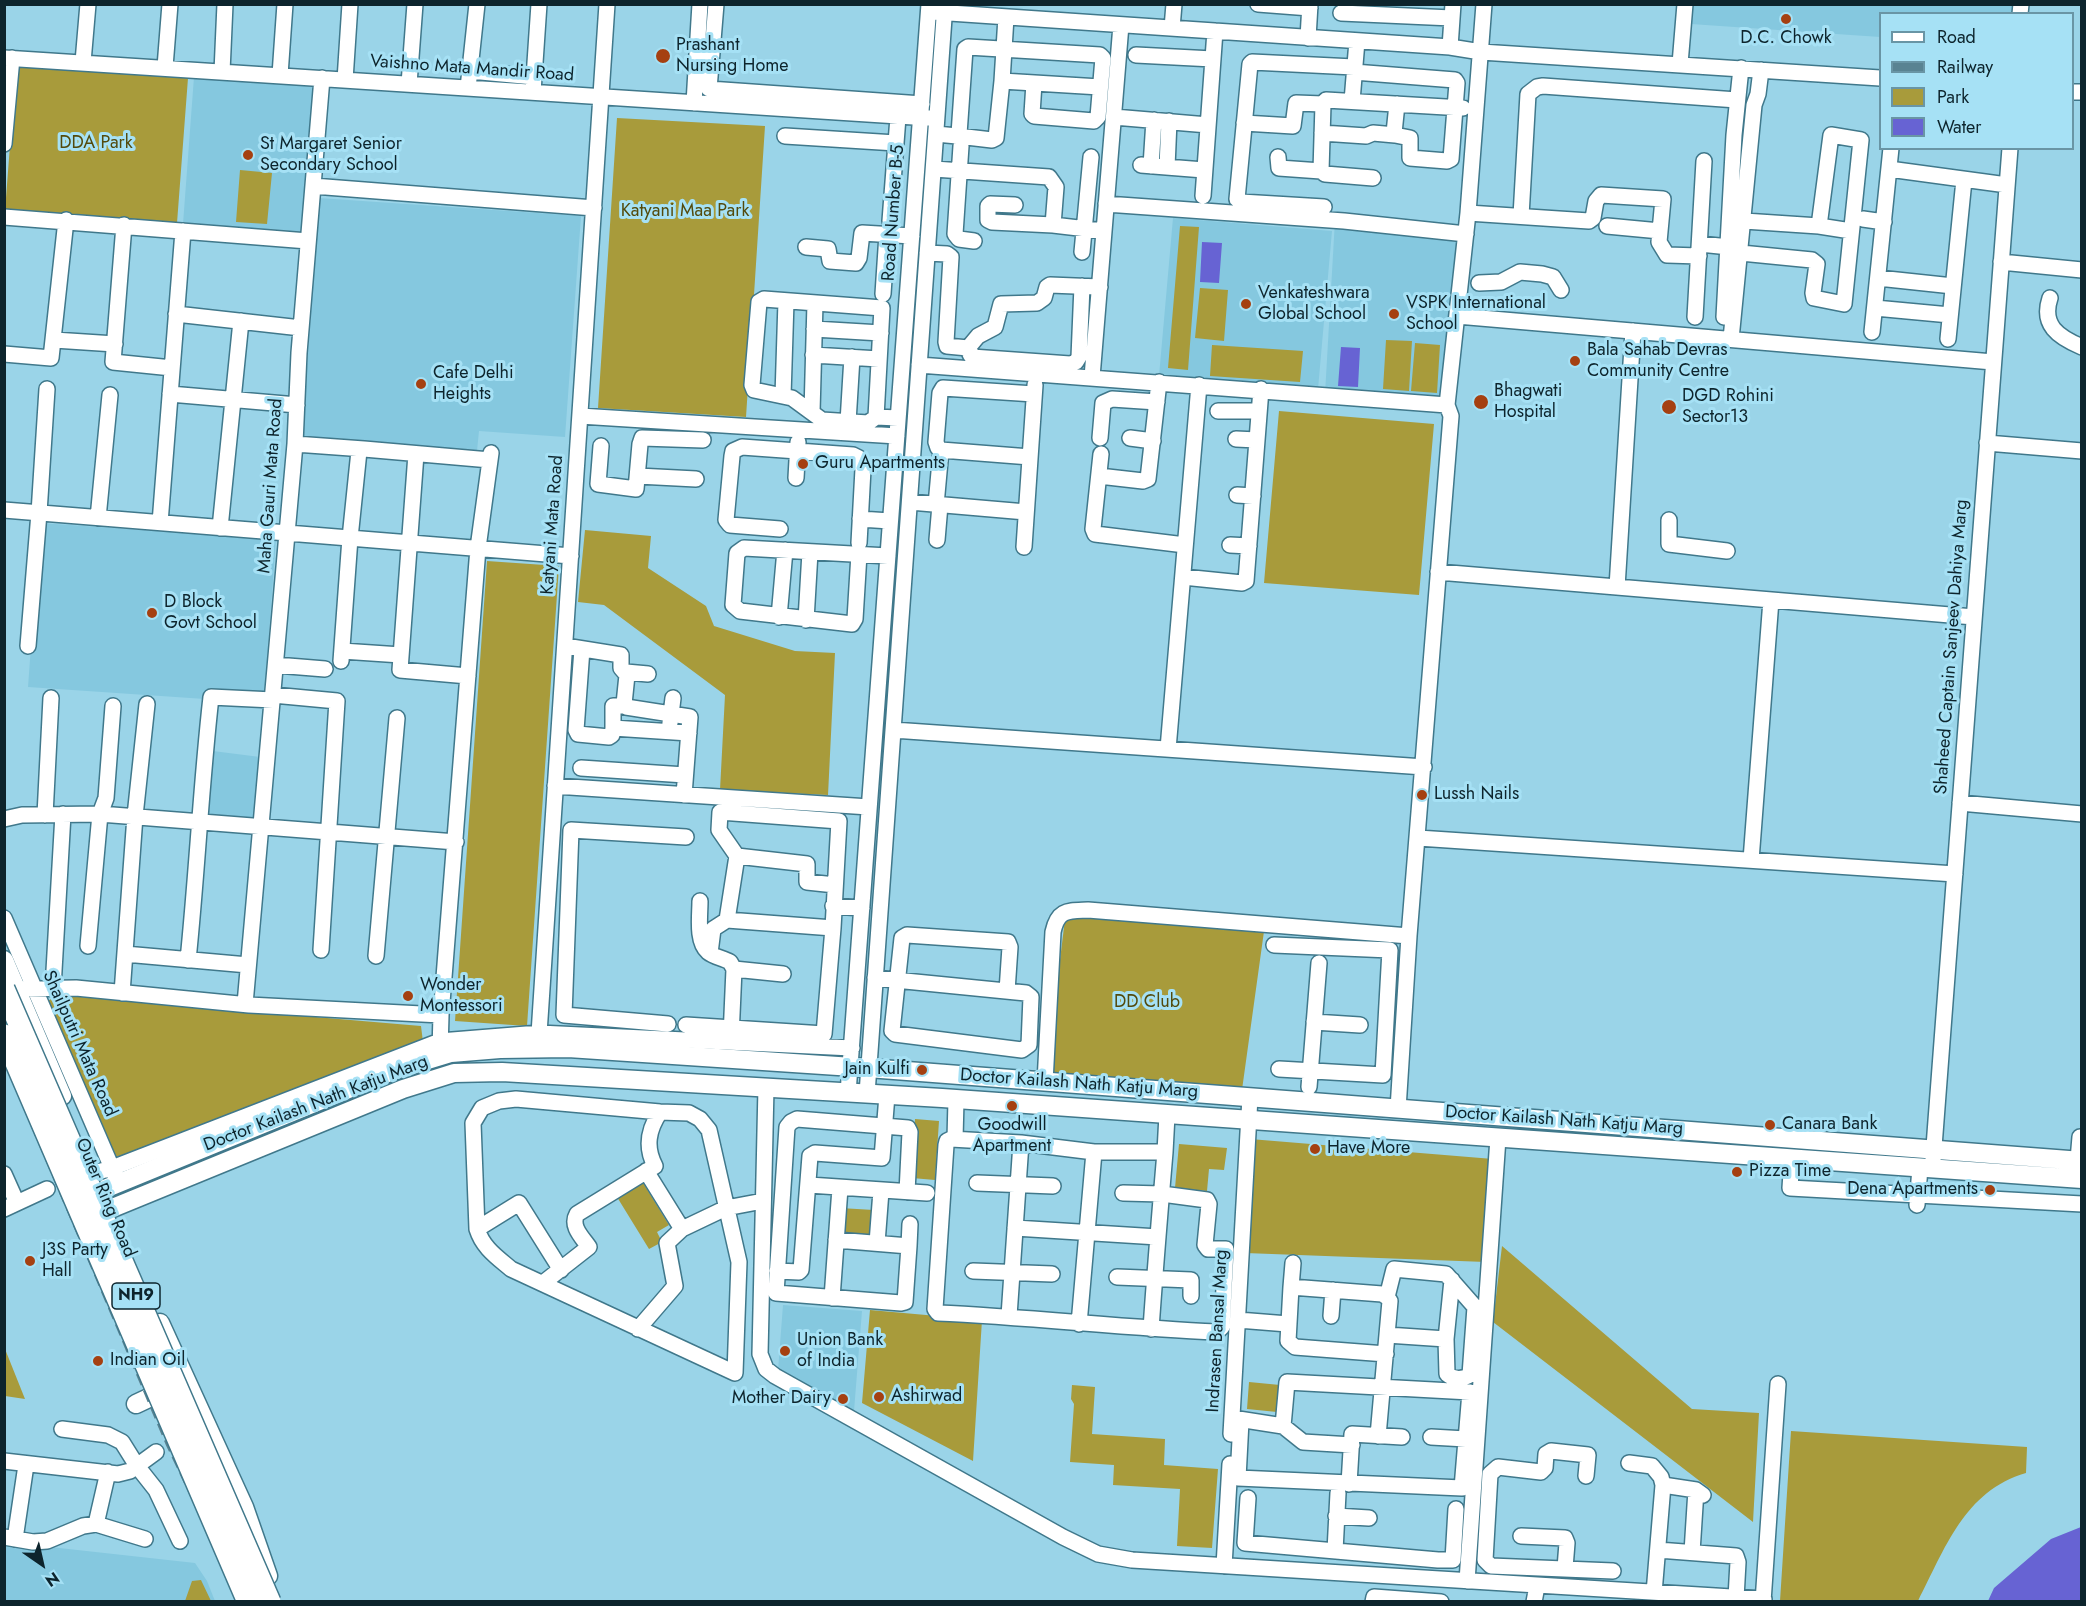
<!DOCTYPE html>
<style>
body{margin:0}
#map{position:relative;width:2086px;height:1606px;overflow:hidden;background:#9ad4e8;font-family:Jost,sans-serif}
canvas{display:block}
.frame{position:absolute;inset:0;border:6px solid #0d242c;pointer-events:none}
.legend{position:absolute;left:1879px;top:12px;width:195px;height:138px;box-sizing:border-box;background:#a6e1f5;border:2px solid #6995a5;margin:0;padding:8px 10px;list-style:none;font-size:18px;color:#0d242c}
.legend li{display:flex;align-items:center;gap:12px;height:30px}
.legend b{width:30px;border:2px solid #6995a5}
.north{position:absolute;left:12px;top:1534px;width:60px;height:60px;-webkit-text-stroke:4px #a6e1f5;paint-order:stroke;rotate:146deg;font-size:16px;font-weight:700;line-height:24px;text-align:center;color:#0d242c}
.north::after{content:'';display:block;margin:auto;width:21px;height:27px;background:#0d242c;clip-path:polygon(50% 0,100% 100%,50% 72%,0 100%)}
</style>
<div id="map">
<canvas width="2086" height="1606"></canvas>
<div class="frame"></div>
<ul class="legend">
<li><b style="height:8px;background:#fff"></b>Road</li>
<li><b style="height:8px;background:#598392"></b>Railway</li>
<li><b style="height:16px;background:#a89b3b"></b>Park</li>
<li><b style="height:16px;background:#6763d3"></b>Water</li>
</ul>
<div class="north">N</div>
</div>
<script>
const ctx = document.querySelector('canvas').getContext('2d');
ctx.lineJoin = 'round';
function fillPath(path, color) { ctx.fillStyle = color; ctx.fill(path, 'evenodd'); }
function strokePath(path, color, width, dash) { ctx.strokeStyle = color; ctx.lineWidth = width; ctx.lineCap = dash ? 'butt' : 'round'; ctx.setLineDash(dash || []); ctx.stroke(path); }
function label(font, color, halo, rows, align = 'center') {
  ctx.font = font + ' Jost,sans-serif'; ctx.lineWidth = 6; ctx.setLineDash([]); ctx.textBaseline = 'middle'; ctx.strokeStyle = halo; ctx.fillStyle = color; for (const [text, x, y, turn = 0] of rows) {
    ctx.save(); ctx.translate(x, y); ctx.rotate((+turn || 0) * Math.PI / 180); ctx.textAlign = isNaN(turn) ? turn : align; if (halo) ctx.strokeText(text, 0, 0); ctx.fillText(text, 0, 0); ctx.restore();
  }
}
const built = new Path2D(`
 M1692,5H2013V13L1880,14V37L1691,24Z
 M194,77L314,86L302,232L183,224Z
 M319,198L581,216L565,437L479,431L477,451L302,439Z
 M1173,218L1332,231L1318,389L1159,376Z
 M1335,220L1466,234L1449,399L1325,394Z
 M40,523L276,539L264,703L28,687Z
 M205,750L268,758L259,826L201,822Z
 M783,1305L862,1311L854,1411L778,1371Z
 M5,1542L195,1563L207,1581L215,1601L5,1602Z`);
const green = new Path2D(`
 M16,66L188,78L177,223L5,211Z
 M617,118L765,126L746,417L598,408Z
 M240,170L272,173L267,224L236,222Z
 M1180,226L1199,227L1188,370L1168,368Z
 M1200,288L1228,290L1224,341L1195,338Z
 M1386,340L1412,341L1409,391L1383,389Z
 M1415,343L1440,345L1437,393L1411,391Z
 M1212,345L1303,351L1300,382L1210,376Z
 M1279,411L1434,424L1419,595L1264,583Z
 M585,530L651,536L648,568L706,606L714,626L795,651L835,653L828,795L720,790L725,695L604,605L578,602Z
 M487,561L559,566L527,1026L455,1021Z
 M1066,911L1265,924L1241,1097L1045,1082Z
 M57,995L421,1026L423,1042L138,1158L116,1156L108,1145L48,1001Z
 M915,1119L939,1121L935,1180L912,1178Z
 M1250,1139L1493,1159L1486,1262L1245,1253Z
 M1179,1144L1227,1148L1224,1170L1209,1169L1207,1191L1175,1188Z
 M642,1181L669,1225L657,1232L662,1242L649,1249L617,1197Z
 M840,1208L874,1210L871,1241L838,1238Z
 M1502,1246L1692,1409L1759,1413L1753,1522L1493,1322Z
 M870,1310L982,1320L973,1461L862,1403Z
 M5,1349L25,1399L5,1396Z
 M1249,1382L1280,1385L1277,1412L1247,1409Z
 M1072,1385L1095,1387L1092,1434L1165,1439L1164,1465L1218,1469L1212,1548L1177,1546L1180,1489L1113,1485L1114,1465L1070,1462L1074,1404L1071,1399Z
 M1791,1431L2027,1447L2026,1473C1964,1491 1945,1549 1918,1601H1780Z
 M201,1580L211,1601H185L192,1581Z`);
const water = new Path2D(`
 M1202,242L1222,243L1219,283L1200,282Z
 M1341,347L1360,348L1358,387L1338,386Z
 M2081,1527V1600L2079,1602L1988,1601L1994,1588L2051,1539Z`);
const minor = new Path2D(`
 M716,4L709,89L922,104
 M1258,4L1310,8
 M935,12L1450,47L1481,52L1880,78
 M1341,13L1452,18
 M2020,14L2021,4
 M1172,28L1174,4
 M1308,38L1310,4
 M1450,47L1453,4
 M1136,55L1213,59
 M4,58L929,118
 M83,62L88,4
 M1680,64L1685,4
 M165,67L170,4
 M470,71L534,77
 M222,72L225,4
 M1354,72L1455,80L1457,83L1451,159L1447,161L1410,158V138L1395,135L1394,133L1397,104
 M280,75L285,4
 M345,80L350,4
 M1002,81L1100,87
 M409,84L415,4
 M468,88L477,4
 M533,92L539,4
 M2072,92H2082
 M1352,101L1357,41
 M694,103L700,4
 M1114,117L1208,125
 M1244,123L1293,126L1296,103L1323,104
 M1322,133L1366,136L1373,133L1395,135
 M936,134L957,136L959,134L965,49L968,47L1100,55L1103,58L1098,117L1094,121L1034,116L1032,114L1034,83
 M785,136L896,143
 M958,136L992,140L996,138L1002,81L1006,17
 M4,144L12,58
 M961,146L955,234L959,239L974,241
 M1278,157L1279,168L1321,171L1325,174L1373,178
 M1141,165L1204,170
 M1151,166L1154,120
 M1167,167L1169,121
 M934,169L1049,177L1056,187L1053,225L1104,231
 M1889,169L2007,185
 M1321,171L1323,104L1326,100L1463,108
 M313,186L594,208
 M1203,196L1215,31
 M1106,204L1344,221L1466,234
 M1015,205L990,204L988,206V220L992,222L1053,225
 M1324,207L1241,202L1237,199L1250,64L1252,62L1354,67
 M1468,213L1589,221L1593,218L1596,201L1601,195L1663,199L1659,242L1667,255L1699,256
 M1521,216L1528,94L1537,87L1543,86L1737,100
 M4,217L308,241
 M1863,219L1884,222
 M890,221L898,117
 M1744,221L1819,226L1851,231
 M124,225L113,362L172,368
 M1607,226L1660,231
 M1700,244L1729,247
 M806,247L828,249L830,261L856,263L859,258L862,233L912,236
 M1082,252L1091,157
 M927,253L947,254L951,257L946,342L947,346L968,348L978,336L995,327L1001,304L1037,303L1044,298L1047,287L1050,285L1100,287
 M1741,253L1812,260L1817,264L1813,293L1814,298L1844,304L1861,140L1831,135L1819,226
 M2001,262L2082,270
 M1878,278L1953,286
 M1479,283L1501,282L1520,272L1542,274L1553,277L1561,290
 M883,294L887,234
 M2050,298C2041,325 2058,337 2082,347
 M1875,308L1950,315
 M176,314L301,328
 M1457,316L1993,362
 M1695,317L1704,161
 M1724,317L1734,135L1741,68
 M814,329L881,333
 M1872,332L1891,148
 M1731,339L1754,105L1758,94L1761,70
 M1948,339L1964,180
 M54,340L115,344
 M970,347V354L972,357L1070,364L1076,362L1079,357L1082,286
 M4,354L51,358L66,220
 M813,355L879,359
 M919,365L1447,405
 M1092,377L1121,25
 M170,394L297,405
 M783,396L786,301
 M1218,411H1259
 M812,412L815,303
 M580,416L897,436
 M876,417L868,423L822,420L792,398L754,390L752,385L759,302L764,299L882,308L876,417L898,418
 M848,422L852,357
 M1100,438L1103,403L1112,399L1157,402
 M1130,438L1153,441
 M1236,439L1257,440
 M1987,443L2082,451
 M295,444L364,449
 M601,446L598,484L636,489L640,444L642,438L703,440
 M416,454L400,670L468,676
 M1101,454L1093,529L1095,534L1185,545
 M1030,457L941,450L938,448L936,442L940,393L943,388L1034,394
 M638,476L696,479
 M1099,476L1143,481L1148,479L1159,382
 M796,478L798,442
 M1237,495L1253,496
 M910,502L1026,512
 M936,505L941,450
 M4,510L571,556
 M98,518L110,395
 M860,519L890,521
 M1669,520V544L1727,551
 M160,523L183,231
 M220,528L241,321
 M780,529L730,525L726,520L732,456L733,451L742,447L853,455L859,458L863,469L859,543
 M937,540L940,505
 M1230,545L1249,546
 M1024,547L1035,385
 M859,554L855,619L852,624L740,611L733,605L737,553L744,548L888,556
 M1438,572L1974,617
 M1183,577L1242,583L1246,581L1261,389
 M1617,587L1633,331
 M779,617L785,550
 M806,620L810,552
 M28,646L39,513L47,389
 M565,646L621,655V668L627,675L624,704L626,707L690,717L684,795
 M582,649L576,730L578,734L609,737L612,735L613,728L689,733
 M342,651L401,655
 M341,661L350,538L359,451L364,449L490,460
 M276,665L325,669
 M626,672L648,674
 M273,695L337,701L321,950
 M670,723L673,698
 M613,728V706H625
 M893,730L1424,767
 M1168,749L1199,385
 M581,768L685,775
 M555,786L869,807
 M1960,803L2082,814
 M45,815L51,698
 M4,819L22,815L100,814L456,842
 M1418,838L1955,874
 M737,856L807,864V882L835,885
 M1751,860L1771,600
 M700,901C700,916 696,942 708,952C714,957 723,958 730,962L734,969L731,1037
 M833,906L862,908
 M4,918L115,1175
 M727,920L737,856L719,830L720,812L839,821L833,928
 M1274,945L1390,950L1383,1075L1279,1069
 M88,946L100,814L106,798L113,706
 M125,954L248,965
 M376,956L397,718
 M188,960C197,873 201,785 211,697L273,700
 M734,969L783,974
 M875,978L1026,993L1031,997L1029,1045L1022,1050L895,1034L892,1031L902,938L907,935L1008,942L1010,947L1007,991
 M53,988L63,814
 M17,989L76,988L249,1005L441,1015
 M122,993L135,816L147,704
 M245,1004L295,444L299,353L322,78
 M1314,1022L1360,1025
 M668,1024L564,1015L571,830L686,837
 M686,1025L824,1034L833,928L727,920L713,929L710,953
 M538,1049L607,4
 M440,1050L441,1015L478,548L491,453
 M1045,1082L1053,932C1058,909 1068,911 1088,910L1409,936
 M766,1087L760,1354L766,1369L775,1376L1063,1537L1098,1554L1132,1560L1764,1599
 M1309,1087L1319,963
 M848,1093L929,4
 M867,1094L945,4
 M516,1099L660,1112L689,1113L700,1119L709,1130L739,1262L735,1373L511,1269C497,1257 483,1248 477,1229L473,1123L482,1108L499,1101Z
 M1398,1109L1409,936L1451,416L1447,405L1468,213L1484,4
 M955,1139L956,1100
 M1165,1152L1167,1115
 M1792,1158L1790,1188L2082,1204
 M1933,1160L2010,148
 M2078,1160L2080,1137H2082
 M646,1171L682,1229L726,1208L763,1201
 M94,1173L112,1168L440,1041L539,1033L852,1048
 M4,1174L17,1203
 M977,1183L1053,1186
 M809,1185L927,1193
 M1123,1193L1162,1194L1207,1200L1209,1204L1205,1245L1208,1249H1226L1222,1327L1217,1332C1124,1328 1031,1317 938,1313L935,1309L946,1145L947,1141L951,1139L1021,1143L1094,1152H1165C1160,1211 1155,1270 1151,1329
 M1917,1205L1920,1168
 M4,1209L47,1189
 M1015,1228L1158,1237
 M477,1229L519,1203L561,1270
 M836,1240L909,1246L905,1302L901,1303L776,1293L787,1127L791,1122L797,1119L908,1128L910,1132L907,1192
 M877,1243L881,1191
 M909,1246L910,1224
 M777,1271L799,1272L801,1270L810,1156L815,1153L882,1158L887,1095
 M973,1271L1052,1274
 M1117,1277L1191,1280V1296
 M543,1283L589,1247C582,1237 570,1226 577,1214L655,1166C645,1147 648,1130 660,1112
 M1291,1287L1293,1263
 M1387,1297L1394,1269L1446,1274L1475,1307L1470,1375C1462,1380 1454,1380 1447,1374L1446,1339L1452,1280
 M832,1298L840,1188
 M1009,1316L1021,1143
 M1331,1316L1333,1290
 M1238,1320L1288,1324
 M1079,1324L1094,1152
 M638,1329L675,1286L667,1243L682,1229
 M1387,1335L1446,1339
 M1232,1418L1283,1426L1303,1442L1352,1445
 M1241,1421L1238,1478L1462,1488L1470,1392L1287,1382L1283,1426
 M62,1429L108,1435L122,1442L137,1466L156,1490L180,1541
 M1231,1434L1250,1097
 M1378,1436L1390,1301L1387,1297L1382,1294L1291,1287L1288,1341L1295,1347L1386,1354
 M1431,1437L1466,1439
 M4,1461L118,1474L130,1471L156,1452
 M1629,1463L1652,1466L1661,1477L1663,1485L1654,1593
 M1586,1476L1588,1455L1551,1451L1546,1454L1545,1468L1541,1472L1498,1467L1490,1474L1485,1560L1491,1566L1613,1571
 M1349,1484L1352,1434L1402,1437
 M1663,1485L1696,1490L1703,1495
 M1248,1498L1245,1543L1438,1560H1453L1456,1509
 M1336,1516L1369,1518
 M96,1524L108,1472
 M1521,1536L1565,1538L1567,1543L1565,1568
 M4,1537L33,1542L47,1541L83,1526L96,1524L145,1539
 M15,1539L26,1465
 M1658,1550L1736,1556L1738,1562L1736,1598
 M1335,1551L1338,1493
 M1692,1552L1696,1490
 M1224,1566L1230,1464
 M1467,1581L1498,1138
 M1373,1602L1374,1597L1441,1602
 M1534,1602L1537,1586
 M1763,1602L1778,1384`);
const major = new Path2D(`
 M4,960L62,1096
 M102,1190L395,1070L451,1053L500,1049L568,1048L868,1068L2082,1161
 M110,1209L403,1089L454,1073L502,1072L942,1098L2082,1179
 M160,1323L244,1507L268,1576
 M136,1404L153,1396`);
const rail = new Path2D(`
 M4,1059L167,1444L228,1573L238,1602`);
const highwayBridge = new Path2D(`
 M4,989L270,1602
 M4,1035L248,1602`);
const markers = [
 [1786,19,6,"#a54011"],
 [663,56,8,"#a54011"],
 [248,155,6,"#a54011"],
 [1246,304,6,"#a54011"],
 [1394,314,6,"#a54011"],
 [1575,361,6,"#a54011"],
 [421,384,6,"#a54011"],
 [1481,402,8,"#a54011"],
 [1669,407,8,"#a54011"],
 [803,464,6,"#a54011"],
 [152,613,6,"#a54011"],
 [1422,795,6,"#a54011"],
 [408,996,6,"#a54011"],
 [922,1070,6,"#a54011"],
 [1012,1106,6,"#a54011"],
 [1770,1125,6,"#a54011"],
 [1315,1149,6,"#a54011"],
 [1737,1172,6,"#a54011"],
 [1990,1190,6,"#a54011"],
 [30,1261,6,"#a54011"],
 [785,1351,6,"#a54011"],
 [98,1361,6,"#a54011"],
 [879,1397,6,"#a54011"],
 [843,1399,6,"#a54011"]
];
const shields = [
 [136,1296,48]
];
const shieldNames = [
 ["NH9",136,1296]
];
const poiNames = [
 ["D.C. Chowk",1786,39,"center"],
 ["Prashant",676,46],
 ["Nursing Home",676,67],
 ["St Margaret Senior",260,145],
 ["Secondary School",260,166],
 ["Venkateshwara",1258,294],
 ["Global School",1258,315],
 ["VSPK International",1406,304],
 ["School",1406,325],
 ["Bala Sahab Devras",1587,351],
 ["Community Centre",1587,372],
 ["Cafe Delhi",433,374],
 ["Heights",433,395],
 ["Bhagwati",1494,392],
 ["Hospital",1494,413],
 ["DGD Rohini",1682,397],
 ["Sector13",1682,418],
 ["Guru Apartments",815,464],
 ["D Block",164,603],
 ["Govt School",164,624],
 ["Lussh Nails",1434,795],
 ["Wonder",420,986],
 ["Montessori",420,1007],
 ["Jain Kulfi",910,1070,"right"],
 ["Canara Bank",1782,1125],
 ["Goodwill",1012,1126,"center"],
 ["Apartment",1012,1147,"center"],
 ["Have More",1327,1149],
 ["Pizza Time",1749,1172],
 ["Dena Apartments",1978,1190,"right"],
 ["J3S Party",42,1251],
 ["Hall",42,1272],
 ["Union Bank",797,1341],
 ["of India",797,1362],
 ["Indian Oil",110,1361],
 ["Ashirwad",891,1397],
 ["Mother Dairy",831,1399,"right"]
];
const streetNames = [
 ["Vaishno Mata Mandir Road",472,69,4],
 ["Road Number B-5",894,213,-86],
 ["Maha Gauri Mata Road",271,486,-86],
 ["Katyani Mata Road",553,525,-86],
 ["Shaheed Captain Sanjeev Dahiya Marg",1952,647,-86],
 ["Shailputri Mata Road",79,1044,66],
 ["Doctor Kailash Nath Katju Marg",1079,1084,4],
 ["Doctor Kailash Nath Katju Marg",316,1104,-21],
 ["Doctor Kailash Nath Katju Marg",1564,1121,4],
 ["Outer Ring Road",105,1198,67],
 ["Indrasen Bansal Marg",1218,1331,-87]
];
const parkNames = [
 ["DDA Park",96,144],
 ["Katyani Maa Park",685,212],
 ["DD Club",1147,1003]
];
fillPath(built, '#85c8df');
fillPath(green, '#a89b3b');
fillPath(water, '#6763d3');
strokePath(minor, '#40788b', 18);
strokePath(major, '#40788b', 21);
strokePath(minor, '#fff', 15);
strokePath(major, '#fff', 18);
strokePath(rail, '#598392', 3, [12, 6]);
strokePath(highwayBridge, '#40788b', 24, []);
strokePath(highwayBridge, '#fff', 21);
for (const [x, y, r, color] of markers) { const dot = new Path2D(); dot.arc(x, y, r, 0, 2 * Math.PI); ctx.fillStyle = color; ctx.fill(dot); strokePath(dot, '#a6e1f5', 2); }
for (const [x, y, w] of shields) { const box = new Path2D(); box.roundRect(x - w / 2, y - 13, w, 26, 4.5); ctx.fillStyle = '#a6e1f5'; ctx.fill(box); strokePath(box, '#0d242c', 1.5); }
label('bold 16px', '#0d242c', null, shieldNames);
label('18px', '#0d242c', '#a6e1f5', poiNames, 'left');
label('18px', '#0d242c', '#a6e1f5', streetNames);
label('18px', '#534a0c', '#a6e1f5', parkNames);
</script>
